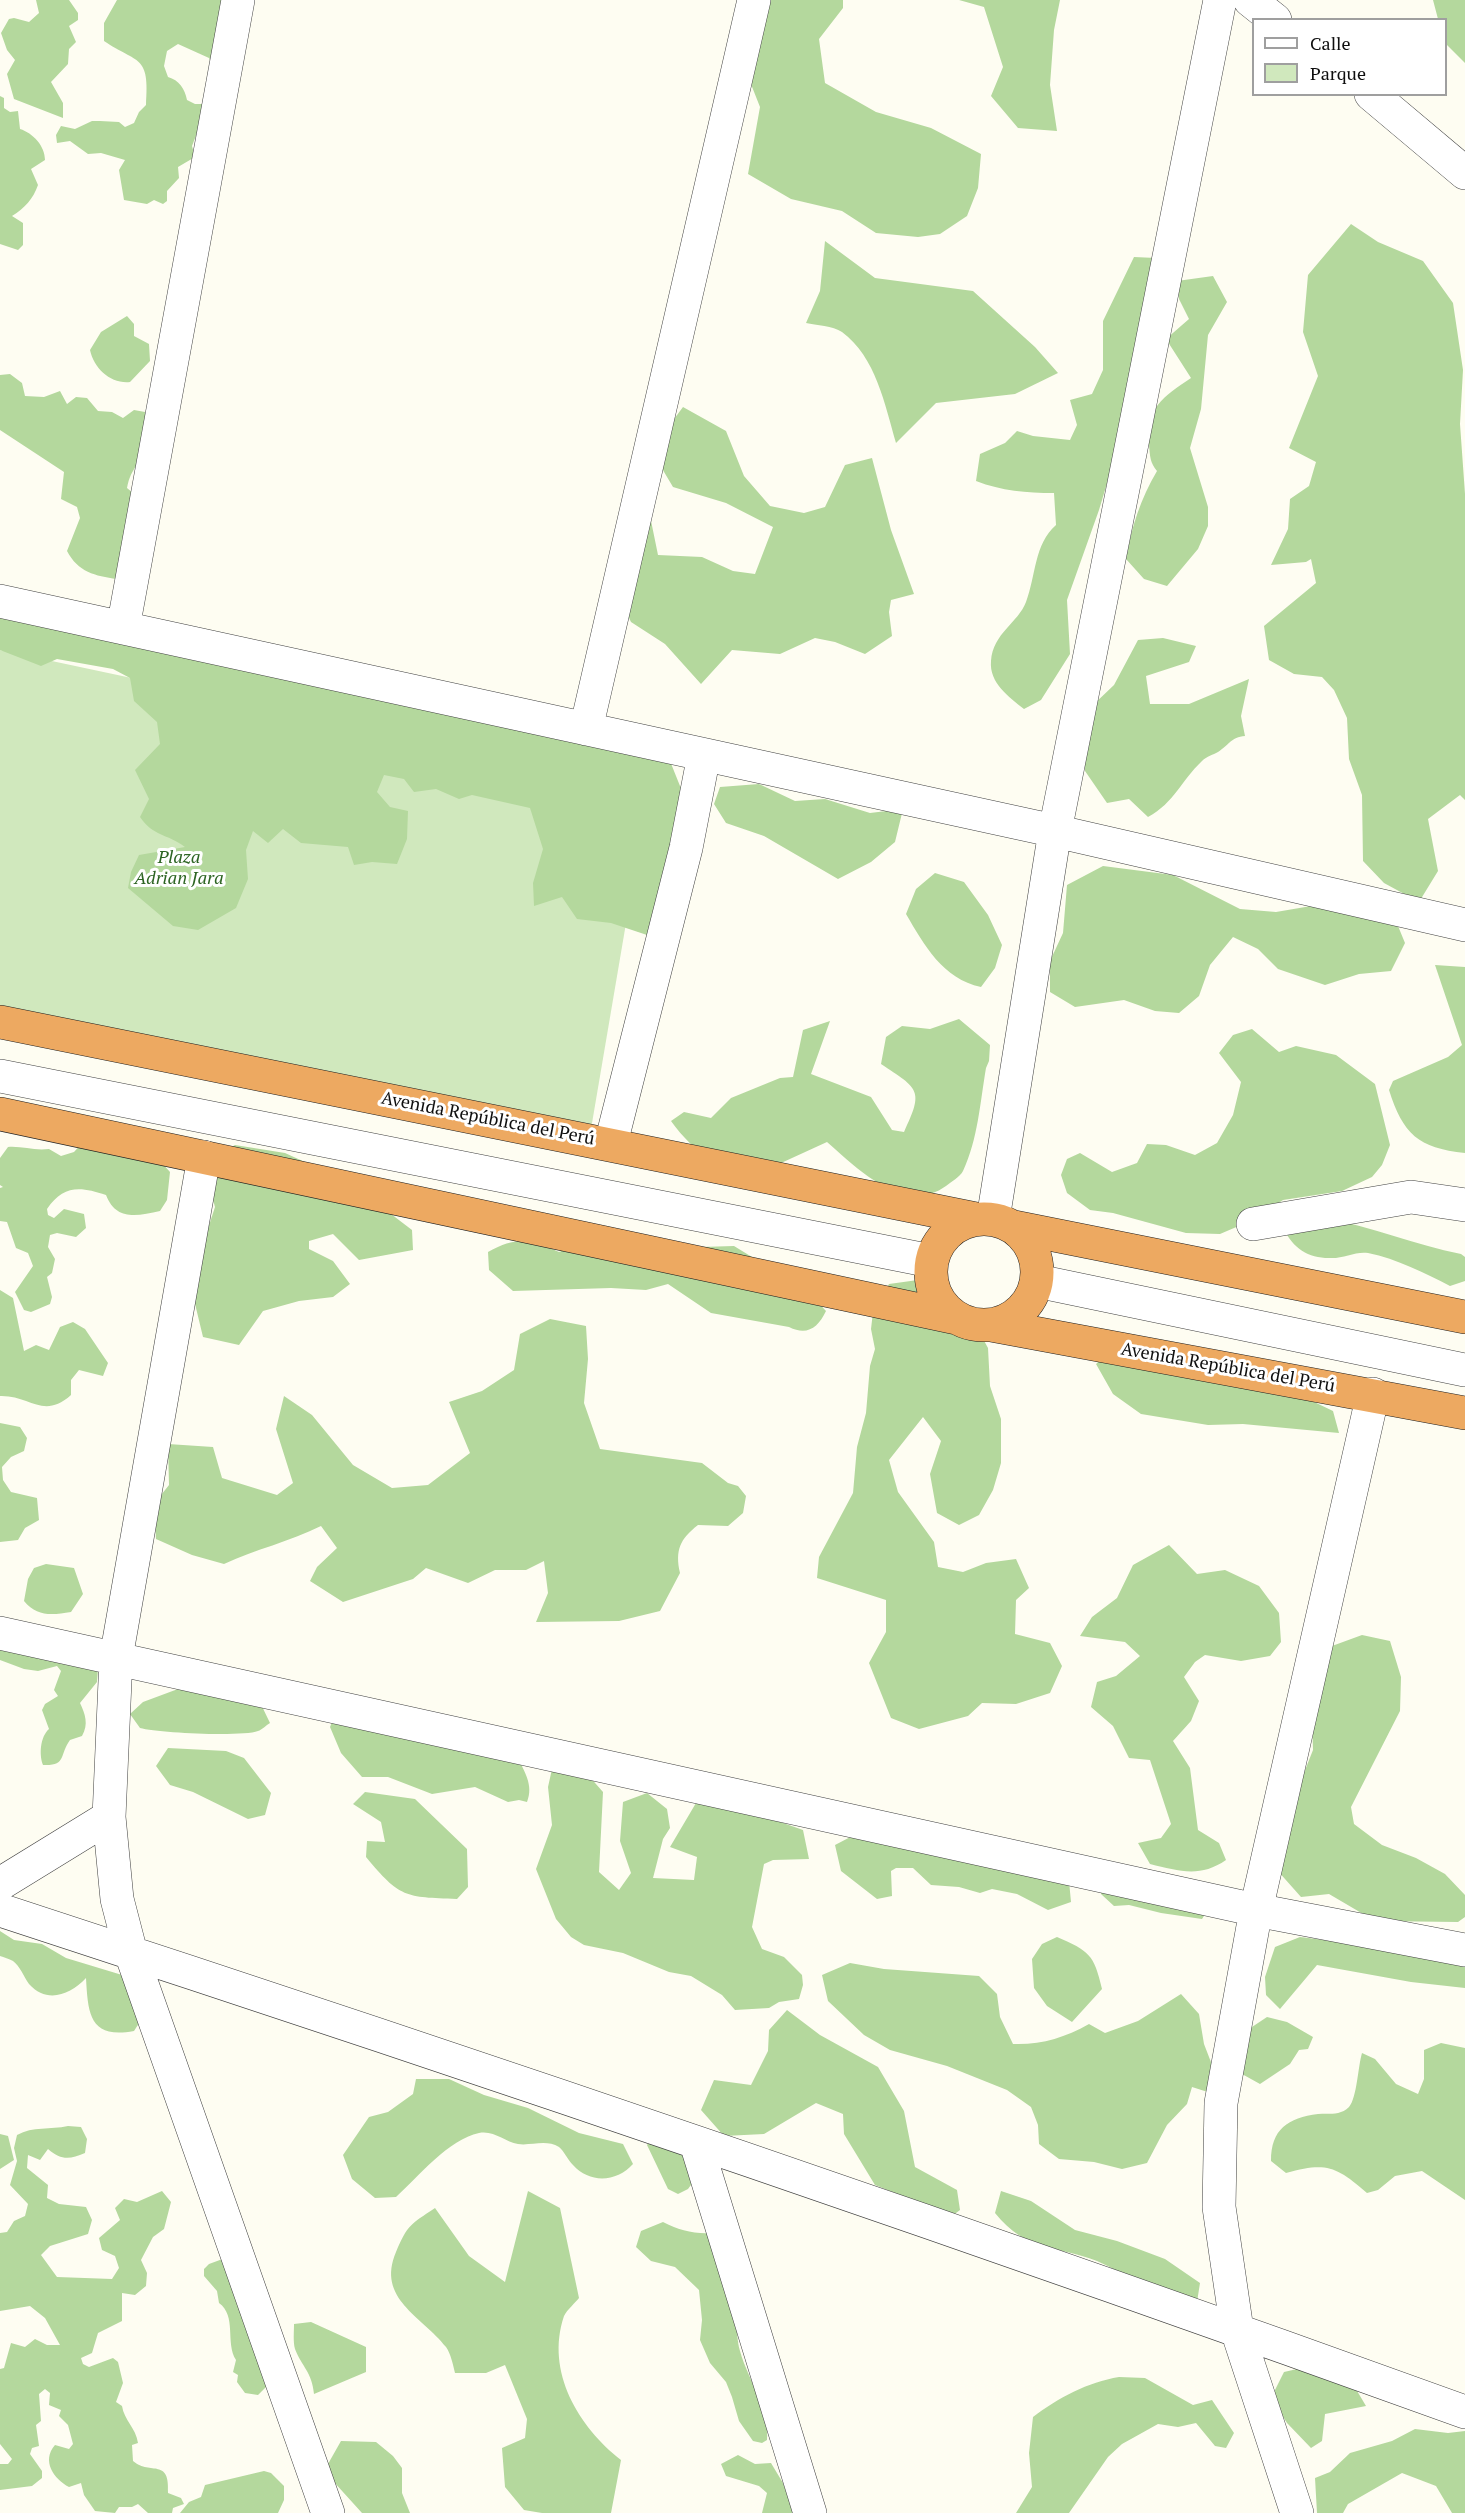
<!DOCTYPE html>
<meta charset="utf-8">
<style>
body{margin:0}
#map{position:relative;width:1465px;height:2513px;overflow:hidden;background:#fefdf2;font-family:"PT Serif",serif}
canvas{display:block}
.legend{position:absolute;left:1252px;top:18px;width:195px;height:78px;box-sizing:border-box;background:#fff;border:2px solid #9f9f9f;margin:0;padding:8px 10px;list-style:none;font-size:18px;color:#0f0f0f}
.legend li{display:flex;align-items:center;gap:12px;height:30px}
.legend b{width:30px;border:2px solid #9f9f9f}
</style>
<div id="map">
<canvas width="1465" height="2513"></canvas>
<ul class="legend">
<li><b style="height:8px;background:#fff"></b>Calle</li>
<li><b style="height:16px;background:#d0e8bd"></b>Parque</li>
</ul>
</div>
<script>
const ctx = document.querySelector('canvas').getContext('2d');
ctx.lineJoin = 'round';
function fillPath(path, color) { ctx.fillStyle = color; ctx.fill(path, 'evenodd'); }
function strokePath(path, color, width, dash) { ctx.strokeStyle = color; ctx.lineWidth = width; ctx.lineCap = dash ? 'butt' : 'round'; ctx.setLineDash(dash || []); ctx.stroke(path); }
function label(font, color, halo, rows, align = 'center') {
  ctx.font = font + ' "PT Serif",serif'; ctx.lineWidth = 6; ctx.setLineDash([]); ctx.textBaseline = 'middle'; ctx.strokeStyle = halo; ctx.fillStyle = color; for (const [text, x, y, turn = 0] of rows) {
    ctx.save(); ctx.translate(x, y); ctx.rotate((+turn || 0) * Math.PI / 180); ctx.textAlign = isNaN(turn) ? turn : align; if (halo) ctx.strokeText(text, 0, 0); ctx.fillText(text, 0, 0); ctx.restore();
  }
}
const green = new Path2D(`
 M0,650L649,788L591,1129L0,1013Z`);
const forest = new Path2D(`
 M36,0H69L78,13V20L69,26L76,42L69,49L68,64L51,82L63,103V118L14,99L7,74L15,60L7,50L1,33L9,19L14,18L29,22L39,13Z
 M117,0H246L214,71L209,58L178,44L167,51L164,66L168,77C179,80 185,89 187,100L195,104H208L192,146L195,157L178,167L179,178L167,191V201L163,204L154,200L147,204L124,200L119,170L125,160L101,153L88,154L70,141L57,143L56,135L61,126L75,129L92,121H100L119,122L125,127L134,123L139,112L146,105C150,54 138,64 104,41V23Z
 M753,0H843V8L819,39L825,83L876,112L931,128L981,154L978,188L967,216L940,234L918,237L876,233L842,211L791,199L748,174L760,107L745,69Z
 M959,0H1060L1054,30L1050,85L1057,131L1018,128L991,96L1003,67L984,7Z
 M1433,0H1465V63L1446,44V20L1438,19Z
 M0,96L4,98V108L10,112L18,111L20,129C33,133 45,146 45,160L31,169L38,185C33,199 25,208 12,216L23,223V245L18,250L0,244Z
 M1351,224L1378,242L1423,261L1453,303L1463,370L1460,424L1465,494V800L1460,795L1428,819L1438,871L1419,902L1384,883L1363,861L1362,795L1349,759L1347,718L1334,690L1322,677L1294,674L1269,660L1264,626L1316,583L1311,559L1306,562L1271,565L1288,529L1290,499L1309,486L1316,462L1289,448L1318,376L1303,332L1308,275Z
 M825,241L875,278L973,291L1035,347L1058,373L1015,394L936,403L896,443C885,405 876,357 842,332C833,326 816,325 806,323L820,291Z
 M1134,257L1156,258L1126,420L1099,510L1067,600L1070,654L1041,700L1024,709C1009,697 989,683 991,661C993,633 1018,623 1026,602C1036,576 1034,544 1056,525L1054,493C1026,493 1002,491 976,481L980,454L1005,443L1017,431L1033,436L1070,440L1077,425L1070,400L1092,394L1103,370V321Z
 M1213,276L1227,302L1208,335L1201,409L1190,448L1208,507V526L1198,549L1167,586L1144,579L1126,559C1131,528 1141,498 1157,471C1150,463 1150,456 1149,445C1145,408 1163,397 1191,378L1166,339L1189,319L1179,299L1177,281Z
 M127,316L134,324V336L149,344L150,361L130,382C111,384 94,369 90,350L101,332Z
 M10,374L22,383L25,396L44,397L60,391L67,404L76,397L87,398L98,411L112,412L123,418L134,410L145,412C148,423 145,454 138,463C132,472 129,477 127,488L133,493L117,579C95,576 78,572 67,551L80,518L77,507L61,499L64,472L0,430V375Z
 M683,407L726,431L744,476L770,506L804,513L825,507L845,465L872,458L891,530L914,594L891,600L889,612L892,636L865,654L835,642L815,638L780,654L732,650L701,684L665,644L631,622L610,578L648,506L658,555L702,557L733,571L755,574L773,527L726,503L673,487L651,450Z
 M0,605L666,751L680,786L691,798L653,937L611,923L577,919L562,897L534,906L533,883L543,849L530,808L472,795L459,799L436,789L414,792L404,779L384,775L377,792L390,807L408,811L407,839L397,864L372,862L354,865L348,847L301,843L283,829L268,843L253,831L246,850L248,879L236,908L198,930L173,926L128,888L131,872L139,855L185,847C166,833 154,837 140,817L149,799L135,770L160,744L157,722L134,701L130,678L113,669L57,659L41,666L0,650Z
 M1163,638L1196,646L1189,662L1146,676L1150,704H1189L1249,679L1241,716L1245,736C1231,737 1229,745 1218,752C1213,755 1207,756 1202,761C1180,782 1175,802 1148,817L1129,799L1107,803L1085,771L1084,734L1092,706L1114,685L1138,640Z
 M759,784L795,801L825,799L870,813L903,809L895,842L871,862L838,879L764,836L726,823L714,804L720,787Z
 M1103,866L1173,875L1240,909L1276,912L1317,905L1391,909L1405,943L1391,971L1359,974L1325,985L1278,969L1258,949L1233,937L1210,965L1199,996L1179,1013L1155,1011L1124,1000L1075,1007L1050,992V961L1063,933L1067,885Z
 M935,873L964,882L988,915L1002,945L995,968L981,987C943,979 924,945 906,914L916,889Z
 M1435,965L1465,967V1153C1418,1148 1403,1134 1389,1090L1393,1081L1448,1057L1462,1045Z
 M959,1019L990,1045L989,1061L986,1068C980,1103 978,1139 963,1171C960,1177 951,1182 946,1186C904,1216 858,1169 827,1142L768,1169L710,1165C697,1149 682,1137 671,1121L684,1112L711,1118L731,1098L780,1078L793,1077L803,1030L830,1021L811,1074L871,1097L892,1130L904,1132C924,1090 919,1089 881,1064L886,1037L902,1026L930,1029Z
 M1252,1029L1279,1052L1296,1046L1336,1055L1375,1084L1390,1145L1382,1165L1372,1177L1342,1191L1283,1200L1255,1219L1220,1234L1186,1233L1113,1213L1090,1210L1067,1193L1061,1175L1067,1159L1080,1153L1112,1172L1137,1163L1147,1144L1166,1145L1195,1155L1217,1143L1233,1115L1241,1082L1219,1053L1233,1035Z
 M83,1142L161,1162L170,1172L167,1200L160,1211C137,1216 116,1221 106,1195C80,1186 63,1185 47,1209L48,1215L54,1218L64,1209L84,1214L86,1228L76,1237L57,1233L50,1235L48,1247L55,1259L52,1273L47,1277L52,1297L50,1304L31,1312L24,1310L15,1292L33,1266L28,1253L16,1248L7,1222L0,1221V1188L3,1187L0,1185V1158L8,1147C23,1146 34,1151 49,1149L61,1156L74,1152Z
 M235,1145L285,1153L349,1182L412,1230L413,1250L359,1260L333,1234L309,1241V1249L333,1261L350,1284L333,1297L299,1301L263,1311L239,1345L203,1337L190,1283L215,1207L203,1164Z
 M1326,1218C1373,1227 1415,1245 1461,1254L1465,1257V1281L1450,1286C1425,1273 1397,1259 1368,1253C1357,1251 1344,1258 1332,1258C1310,1259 1293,1249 1284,1229Z
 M588,1240L701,1247L734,1246L752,1257L761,1277L813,1297L826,1311C818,1328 807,1336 789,1327L711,1313L668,1284L646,1290L611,1288L513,1291L489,1270L488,1252C518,1236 529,1239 559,1252Z
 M925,1279L967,1309L988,1348L990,1386L1001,1419V1463L993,1490L979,1515L959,1525L937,1513L930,1474L941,1441L923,1417L889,1460L898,1492L934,1542L938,1567L963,1572L986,1563L1016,1559L1029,1588L1016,1600L1015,1634L1050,1643L1062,1666L1050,1693L1016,1704L982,1703L968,1716L919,1729L891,1718L869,1663L886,1632V1600L817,1578L819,1557L853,1493L857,1447L866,1413L870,1366L875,1349L871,1329L873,1312L889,1284Z
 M0,1290L13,1298L24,1351L36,1345L49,1350L60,1327L73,1322L85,1329L108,1363L103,1376L79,1370L71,1380V1395C43,1420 30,1395 0,1396Z
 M550,1319L586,1326L588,1359L584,1403L600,1449L702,1463L728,1483L738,1486L746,1496L743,1513L728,1526L698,1525C680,1539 675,1550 680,1573L660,1611L619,1621L536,1622L548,1593L544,1561L526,1570H495L468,1583L426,1568L413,1579L343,1602L310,1581L317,1567L337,1548L321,1526C289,1542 256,1549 224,1564L192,1555L156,1539L154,1504L169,1485L168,1444L213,1447L222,1478L277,1495L293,1483L276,1429L284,1396L312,1415L353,1465L392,1488L428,1485L470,1453L449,1402L482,1391L514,1370L520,1334Z
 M1117,1345L1308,1399L1333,1411L1339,1433L1243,1424L1208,1425L1141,1414L1113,1394L1096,1364Z
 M0,1423L20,1427L27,1438L24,1451L11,1457L2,1467L3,1480L11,1492L37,1498L39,1520L25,1528L18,1540L0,1542Z
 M1169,1545L1197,1574L1225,1570L1259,1586L1279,1613L1281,1642L1270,1656L1241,1661L1205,1655L1195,1662L1184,1677L1199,1701L1191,1721L1173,1741L1190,1768L1198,1830L1219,1843L1226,1860C1200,1878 1179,1871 1150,1864L1138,1843L1161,1838L1171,1824L1150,1760L1129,1758L1113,1726L1091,1707L1097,1682L1116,1676L1140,1656L1125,1642L1080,1636L1092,1617L1117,1598L1133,1565Z
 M46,1564L74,1568L83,1594L71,1612C52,1615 37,1617 24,1601L28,1579L34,1568Z
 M0,1634L98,1668L97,1682L80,1703C85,1714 89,1724 82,1736L70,1740C59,1755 67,1766 43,1765C39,1755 40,1737 49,1729L42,1710L45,1704L58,1696L54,1690L61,1671L57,1666L38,1671L24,1669L0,1660Z
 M1362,1635L1390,1641L1401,1677L1400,1711L1351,1807L1354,1824L1382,1845L1416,1858L1445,1874L1465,1895V1917L1458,1922L1375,1921L1329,1894L1301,1897L1269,1861L1313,1750L1312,1718L1332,1646Z
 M186,1686L256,1694L270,1723C266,1725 262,1730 258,1731C242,1737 158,1733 140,1728L130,1714L143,1702Z
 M335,1715L517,1756C524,1771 534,1785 527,1802L519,1800L508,1802L475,1787L432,1794L388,1777H362L341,1753L330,1727Z
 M168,1748L226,1751L244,1758L271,1793L265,1815L248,1819L193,1792L170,1785L156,1766Z
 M552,1769L588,1775L603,1792L599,1872L619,1890L631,1873L620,1841L623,1802L647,1793L667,1809L670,1828L663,1839L653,1878L694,1880L697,1857L670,1847L696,1803L735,1806L803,1830L809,1859L773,1860L764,1864L752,1927L762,1949L784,1957L802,1975L803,1985L799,1999L779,2002L769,2008L735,2010L722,1995L691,1976L669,1972L623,1953L584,1945L571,1937L556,1919L536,1869L552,1825L548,1787Z
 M365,1792L415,1799L467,1849L468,1887L457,1899C405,1897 400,1898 366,1857L367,1841L385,1842L381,1822L353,1804Z
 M860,1832L1069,1881L1071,1902L1048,1910L1017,1894L992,1889L980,1893L959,1887L931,1885L913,1868H896L891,1871L892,1896L877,1899L841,1871L835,1845Z
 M1102,1887L1209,1908L1202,1919L1161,1913L1129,1905L1114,1906L1101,1894Z
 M0,1931L14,1940L42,1944L66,1958L132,1978L141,2020L134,2031C90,2039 88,2015 86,1978C70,1995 47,2004 29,1984C24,1977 20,1966 13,1961C9,1959 4,1957 0,1956Z
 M1057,1937C1089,1951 1094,1954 1102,1989L1072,2022L1047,2006L1034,1988L1032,1959L1042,1944Z
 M1300,1937L1332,1941H1394L1465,1966V1988L1411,1982L1317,1965L1280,2009L1266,1995L1265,1977L1275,1947Z
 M850,1963L884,1969L979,1976L997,1994L1000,2017L1013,2044C1041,2045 1064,2038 1089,2024L1105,2033L1138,2021L1181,1994L1199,2014L1204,2044L1214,2070V2094L1192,2087L1187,2104L1167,2125L1147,2163L1122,2169L1094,2162L1059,2159L1039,2144L1038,2125L1031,2107L1007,2090L947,2066L890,2050L864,2035L828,2001L822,1975Z
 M787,2010L820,2035L878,2067L904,2111L915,2167L957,2190L960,2210L952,2216L875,2185L844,2134L843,2114L816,2103L764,2134L724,2136L701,2110L714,2080L751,2085L768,2051L769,2030Z
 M1267,2017L1287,2022L1313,2037L1308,2049L1299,2050L1290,2064L1260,2084L1242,2074L1243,2033Z
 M1441,2043L1465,2048V2200L1422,2171L1395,2176L1378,2190L1367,2193C1336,2166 1326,2162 1286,2173L1271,2161C1271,2129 1288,2118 1318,2114C1329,2113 1340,2116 1349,2107C1357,2098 1358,2066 1362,2053L1375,2059L1396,2084L1418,2094L1424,2079V2050Z
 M416,2079H449L484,2095L528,2108L579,2133L623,2144L633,2164C617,2182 590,2184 573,2165C568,2160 564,2151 559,2147C546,2139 531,2146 518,2144C505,2142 494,2130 479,2133C449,2139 418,2177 396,2197L375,2198L352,2179L343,2155L369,2117L388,2112L413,2094Z
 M68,2126L81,2127L87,2139L85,2153C69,2160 61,2160 48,2149L40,2160L28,2155L27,2168L48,2185L47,2198L59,2204L86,2207L92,2220L88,2234L50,2246L41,2255L57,2277L112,2279L119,2268L115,2256L102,2250L99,2238L120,2220L115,2208L124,2199L137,2202L162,2191L171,2202L164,2229L153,2237L141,2260L147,2273L146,2286L135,2295L122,2293V2321L98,2333L92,2353L81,2358L83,2364L89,2367L113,2358L118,2362L123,2383L116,2402L122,2406C124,2420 136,2428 138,2443L132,2445L133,2461C151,2476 170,2457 168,2493L181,2498L184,2504L173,2508L172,2513H148L138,2504L132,2507H119L115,2513L95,2511L84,2495L81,2483L69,2487C54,2479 41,2461 55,2445L69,2449L73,2444L68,2425L59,2416L61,2410L49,2405L50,2393L45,2389L39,2394L41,2421L36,2425L39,2446L32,2448L30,2454L42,2471V2478L32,2486L0,2490V2464H8L12,2459L0,2444V2369L4,2368L11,2343L25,2347L35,2339L47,2345H60L45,2318L30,2306L0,2311V2233L7,2232L14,2221L25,2216L28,2204L10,2185L17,2161L14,2148L17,2135C33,2126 50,2130 68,2126Z
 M657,2131L688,2157L699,2174L688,2189L678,2194L668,2189L647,2145Z
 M0,2134L8,2136L14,2160L0,2169Z
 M528,2191L560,2208L579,2298C575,2303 567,2310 564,2316C545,2372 579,2427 621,2460L611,2513H542L524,2510L505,2487L502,2448L525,2438L527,2419L505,2365L486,2373H455C453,2365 451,2354 446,2347C422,2316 376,2299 396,2252C408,2224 410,2225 435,2208L469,2256L505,2282Z
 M1001,2191L1031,2201L1075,2230L1117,2241L1165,2259L1200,2283L1197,2302L1176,2311C1151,2294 1126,2273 1097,2261C1056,2245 1026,2252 995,2213Z
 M663,2222C678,2230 694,2234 711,2233C719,2261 731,2290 736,2319C737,2329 737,2341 740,2351C748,2380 770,2409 767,2440L762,2443L753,2441L739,2421L732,2397L726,2382L710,2363L700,2340L702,2320L699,2290L675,2267L651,2261L636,2247L641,2231Z
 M228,2257L268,2385L258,2395L245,2393L237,2382L238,2375L233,2372L236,2360C225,2343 237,2316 219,2303L217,2291L204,2276V2269L209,2264Z
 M311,2322L366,2347V2372L314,2394C312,2372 302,2367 295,2349C293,2342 294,2332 294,2324Z
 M1306,2367L1347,2374L1366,2406L1325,2414L1322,2441L1311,2448L1287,2423L1271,2398L1284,2372Z
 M1119,2377L1145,2378L1193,2405L1212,2400L1234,2433L1226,2448L1215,2446L1196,2423L1178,2427L1158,2424L1122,2444L1108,2457L1069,2513H1016L1032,2487L1029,2453L1033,2417C1058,2398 1088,2382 1119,2377Z
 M1415,2429L1448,2433L1465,2431V2513H1452L1436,2486L1402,2473L1348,2504L1343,2513H1317L1315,2478L1330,2472L1350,2453L1392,2441Z
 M341,2441L376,2442L393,2456L402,2468V2493L410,2513H362L324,2471Z
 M738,2455L755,2464L771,2463L783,2483L794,2513H762L767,2493L759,2486L726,2476L721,2464Z
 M264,2471L271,2473L284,2486V2500L278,2513H180L189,2502L201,2497L205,2485Z`);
const minor = new Path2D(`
 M1250,0L1275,20
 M1371,94L1465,173
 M0,601L1055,831L1465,925
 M123,628L238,0
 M586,729L754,0
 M0,1076L931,1261
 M611,1143L686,848L704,755
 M204,1157L116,1658L109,1817L117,1899L131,1953L328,2513
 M993,1219L1055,831L1220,0
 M1253,1224L1411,1197L1465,1205
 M1037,1281L1465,1370
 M0,1633L1256,1910L1465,1950
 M0,1884L109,1817
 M0,1910C491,2070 980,2237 1465,2412
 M696,2143L810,2513
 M1297,2513L1237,2330L1219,2207L1221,2103L1256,1910L1373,1394`);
const highway = new Path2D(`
 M0,1022L976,1219
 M0,1114L957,1318
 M931 1272a53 53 0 1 1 106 0a53 53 0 1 1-106 0Z
 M1014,1227L1465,1317
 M991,1325L1465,1413`);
const parkNames = [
 ["Plaza",179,858],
 ["Adrian Jara",179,879]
];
const streetNames = [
 ["Avenida República del Perú",488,1119,11],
 ["Avenida República del Perú",1228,1368,10]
];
fillPath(green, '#d0e8bd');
fillPath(forest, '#b4d89d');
strokePath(minor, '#424242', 34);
strokePath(highway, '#202020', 34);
strokePath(minor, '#fff', 33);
strokePath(highway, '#eda961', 33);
label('italic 18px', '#2c6422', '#fff', parkNames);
label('18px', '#0f0f0f', '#fff', streetNames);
</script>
